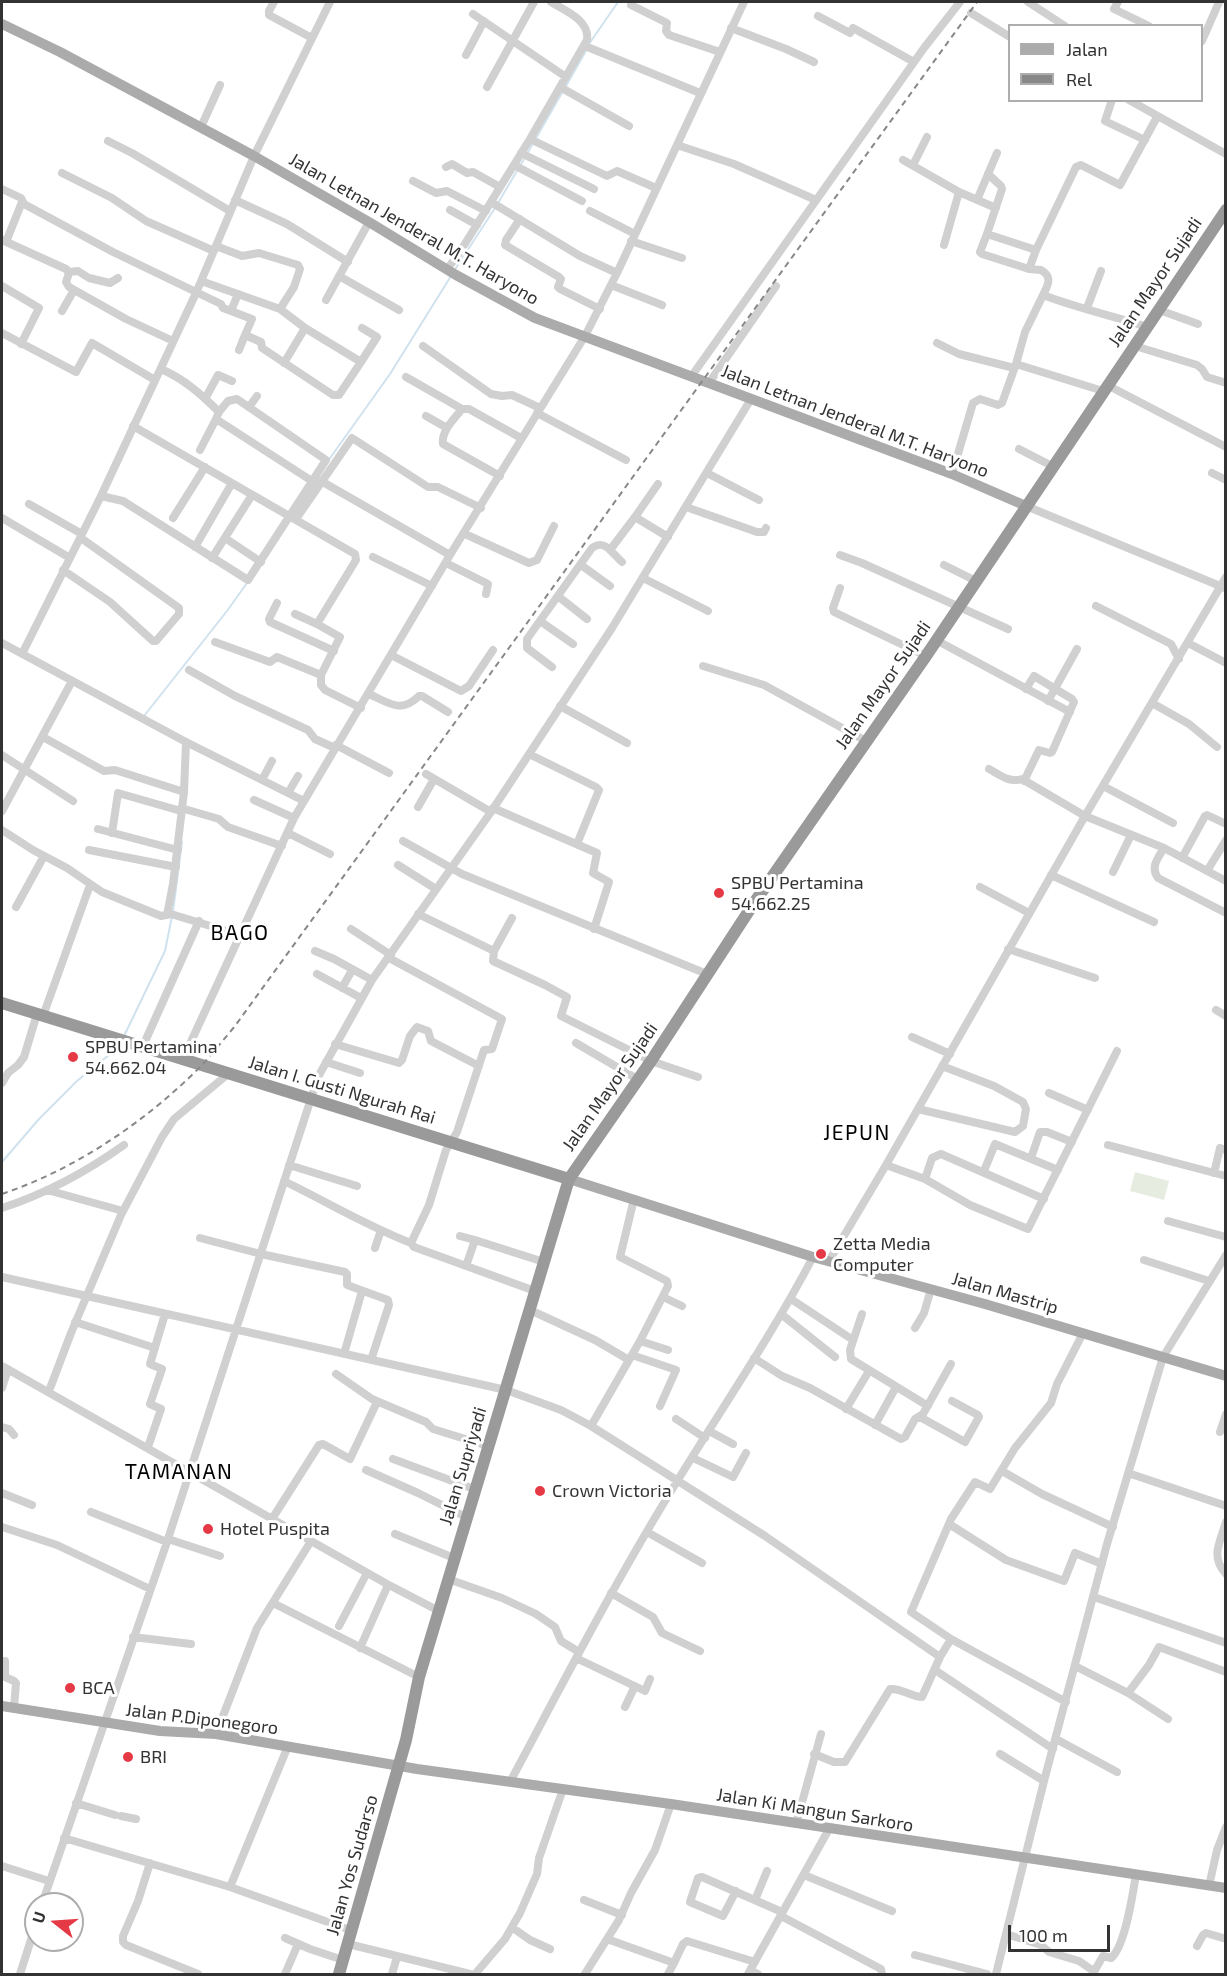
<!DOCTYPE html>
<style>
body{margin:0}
#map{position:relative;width:1227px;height:1976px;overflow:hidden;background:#fff;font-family:"Exo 2",sans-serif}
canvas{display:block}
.frame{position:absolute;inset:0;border:3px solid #333;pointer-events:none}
.legend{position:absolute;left:1008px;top:24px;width:195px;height:78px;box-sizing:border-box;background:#fff;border:2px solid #adadad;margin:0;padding:8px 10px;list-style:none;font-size:18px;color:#333}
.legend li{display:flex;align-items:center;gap:12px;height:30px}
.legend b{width:30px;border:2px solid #adadad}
.north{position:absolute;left:24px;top:1892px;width:60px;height:60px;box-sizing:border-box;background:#fff;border:2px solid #adadad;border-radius:50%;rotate:287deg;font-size:16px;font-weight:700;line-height:24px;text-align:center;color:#333}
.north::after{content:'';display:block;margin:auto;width:21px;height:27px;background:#e63946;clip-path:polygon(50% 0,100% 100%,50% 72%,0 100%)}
.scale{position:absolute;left:1008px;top:1925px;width:102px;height:27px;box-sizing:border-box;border:3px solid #333;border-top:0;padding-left:8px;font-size:18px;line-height:21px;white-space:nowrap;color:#333;-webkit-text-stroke:4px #fff;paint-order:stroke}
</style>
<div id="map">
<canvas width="1227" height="1976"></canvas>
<div class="frame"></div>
<ul class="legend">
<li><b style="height:8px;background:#ababab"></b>Jalan</li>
<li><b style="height:8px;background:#888"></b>Rel</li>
</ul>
<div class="north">U</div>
<div class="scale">100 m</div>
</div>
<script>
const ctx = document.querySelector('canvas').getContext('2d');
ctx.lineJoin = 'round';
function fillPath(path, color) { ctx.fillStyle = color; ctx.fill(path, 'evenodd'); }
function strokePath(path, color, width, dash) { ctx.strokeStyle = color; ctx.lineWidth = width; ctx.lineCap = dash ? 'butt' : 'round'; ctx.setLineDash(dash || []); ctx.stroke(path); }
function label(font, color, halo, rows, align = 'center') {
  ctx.font = font + ' "Exo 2",sans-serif'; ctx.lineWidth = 6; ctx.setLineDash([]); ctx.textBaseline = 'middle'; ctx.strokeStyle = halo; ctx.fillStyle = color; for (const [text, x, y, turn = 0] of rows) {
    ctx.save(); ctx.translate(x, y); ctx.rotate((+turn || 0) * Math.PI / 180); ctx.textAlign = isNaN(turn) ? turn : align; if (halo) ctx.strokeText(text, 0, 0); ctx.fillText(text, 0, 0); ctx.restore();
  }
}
const green = new Path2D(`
 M1135,1172L1169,1181L1164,1200L1130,1191Z`);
const stream = new Path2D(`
 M589,44L618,2
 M566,86L587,49
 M536,138L563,91
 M527,154L533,143
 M498,203L524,159
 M454,271L495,208
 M328,461L390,374L451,276
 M144,716L227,611L247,583
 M173,911L182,842
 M124,1036L165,951L172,916
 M2,1162L39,1119L77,1081L115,1050L119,1043`);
const minor = new Path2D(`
 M274,2L269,11V15L312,38
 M1028,2L1065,26
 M1118,2L1114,9L1149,26
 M631,5L667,23L666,31L669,35L720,52
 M971,13L1010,37
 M473,14L566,77
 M818,16L850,33L853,28L914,62
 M731,28L786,49L814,62
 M1202,41L1219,2
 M585,46L700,93
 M466,55L484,21
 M487,87L534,2
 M560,87L629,126
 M1112,100L1105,121L1145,140
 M1129,100L1226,154
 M201,127L220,85
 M530,139L607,176L617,171L656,188
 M108,141L132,153L230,211
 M677,145L734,164L816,200
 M521,153L594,189
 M903,160L959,192L996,208
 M514,165L582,201
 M913,165L927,137
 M446,167L452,164L467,173L473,172L500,187
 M62,173L112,198L146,221L214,251
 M413,181L436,193L447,191L486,211
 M2,189L21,198L24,204L113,252L221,304L223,308L252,319L245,335L261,342L262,348L333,395H339L361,362L305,328L280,309L201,281
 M235,200L287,224L348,262
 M977,200L997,153
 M491,202L580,256L617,273
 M450,210L477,225
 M590,211L635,234
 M520,219L506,240L505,245L559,277L561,279L558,287L560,289L600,309
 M987,234L1002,189L1001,186L988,174
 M2,240L66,269L69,273L66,282L69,287L126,319L173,341
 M631,241L682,258
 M6,242L22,202
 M944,245L959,192
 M216,246L242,256L259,253L298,265L300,269L294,287L280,309
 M447,269L458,255L530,139L587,40C590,20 564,10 551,2
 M1029,269L982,254L980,252L987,234L1036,250
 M69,272L78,271L89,278L110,283L118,278
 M339,276L399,310
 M611,285L662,305
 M2,286L39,308L21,344
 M326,300L369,222
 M1087,308L1101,271
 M1159,310L1198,324
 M62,311L74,290
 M231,311L238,294
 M1148,327C1113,316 1077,308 1043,295C1048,285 1053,277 1041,270L1029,269L1036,250L1076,167L1081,165L1120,185L1157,117
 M2,333L76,372L92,343L155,380
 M937,343L959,354L1014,368
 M423,346L491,394L502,396L512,395L540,408
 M1135,346L1197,365L1202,369L1207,377L1226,383
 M239,350L245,335
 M361,362L377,337L362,328
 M284,363L305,328
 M1016,364L1025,332L1043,295
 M161,369C184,379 201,394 219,412L216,419L315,483
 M406,377L462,409H469L521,438
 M691,377L924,48L960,2
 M709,383L776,286
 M1107,385L1226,447
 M205,399L218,375L232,381
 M249,407L257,396
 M462,409C454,419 441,431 443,444L500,476
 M537,413L626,460
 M426,416L447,428
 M133,426L355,554L356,560L317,624L340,637L321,675V685L325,690L361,708
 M1019,449L1052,466
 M200,450L216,419
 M707,473L759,500
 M1212,473L1226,480
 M952,474L973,403L980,399L998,405L1002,403L1016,364L1103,391
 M321,481L450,555
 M101,496L123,501L248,580L326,460L237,399L228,401L219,412
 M29,504L82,534
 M1026,506L1225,588
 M686,507L757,532H764L766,528
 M635,517L658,484
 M2,518L70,558
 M173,518L205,467
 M296,519L352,438L428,487H438L481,508
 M465,534L529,563L537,560L554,526
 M225,538L261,562
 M195,547L232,483
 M610,550L622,562
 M840,555L862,563L1008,629
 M373,557L432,586
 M212,558L252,495
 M446,563L488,584L486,594
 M581,565L610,586
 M944,565L976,581
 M63,570L110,602L153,641H156L179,614V608L81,538
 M643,578L708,611
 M840,588L833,608L834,612L926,656
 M559,597L587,619
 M277,603L269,619L270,622L334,651
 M1096,606L1171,644L1179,659
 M295,614L317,624
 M540,621L573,644
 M936,640L1070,712
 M215,642L270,662L277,657L321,675
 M2,643L186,742L304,801
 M1188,643L1226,663
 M22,654L101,496L196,293L254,156L330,2
 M391,655L461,691L469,686L493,650
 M703,666L764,685L866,741
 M552,667L527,648V639L592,548C599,543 604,544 610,550L635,517L668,537
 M189,670L235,696L308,730L315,739L335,748
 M369,694C389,703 401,714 419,696H422L448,712
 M1048,701L1077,649
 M1152,703L1189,724L1217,747
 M560,706L627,743
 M43,737L104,771L115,770L184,792
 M336,745L389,773
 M529,754L596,787L599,790L577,844
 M2,755L73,801
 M989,769C1000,775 1009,783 1022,779L1085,816L1164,848L1226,881
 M426,774L491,812
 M262,780L272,761
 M1024,781L1039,750L1050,753L1052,752L1074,702L1072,699L1034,676L1026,689
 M1103,786L1173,823
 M288,793L298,776
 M254,800L294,818
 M418,807L434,779
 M181,808L219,819L228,827L282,846
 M493,808L597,853L593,873L609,882L594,929
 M2,811L72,681
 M98,829L178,850
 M2,830L33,850L67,868L102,892L161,916L171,914L240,935
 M112,833L118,793L181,811
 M288,833L330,854
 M403,841L462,874L707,974
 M1164,848C1158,858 1150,867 1158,878L1226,913
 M89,850L176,867
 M1182,858L1205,816L1207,815L1226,824
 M398,865L436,889
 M1207,871L1226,840
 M1113,872L1131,835
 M1051,875L1154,922
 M980,887L1029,913
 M16,907L44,856
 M418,914L494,951L493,961L545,985L567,997L561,1016L651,1061L698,1077
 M167,915L173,884L184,792L186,742
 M351,929L391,955
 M1008,949L1095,978
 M315,951L334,959L372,980
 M494,951L512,918
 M317,974L361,998
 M342,988L351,972
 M1216,1010L1226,1016
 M43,1016L90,885
 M912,1037L950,1054
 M576,1043L639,1080
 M335,1044L399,1063L402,1060L410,1036L417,1027L428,1031L431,1041L479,1066
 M143,1046L199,921
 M183,1059L294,818L450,555L585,336L617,273L744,2
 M326,1062L360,1073
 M2,1083L8,1073L18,1065L24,1057L37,1014
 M1049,1093L1088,1110
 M918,1109L1015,1132L1023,1126L1026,1109L1023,1102L994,1086L942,1066
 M1108,1145L1226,1176
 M1031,1158L1040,1132H1047L1072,1142
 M289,1165L357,1186
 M886,1165L925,1179L970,1205L1028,1229L1117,1051
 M984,1171L995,1144L1058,1170
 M1214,1173L1220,1148L1226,1150
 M925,1179L932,1158L941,1154L1044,1199
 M284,1181C327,1202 367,1226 411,1243L429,1205L446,1150L457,1132L484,1050L492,1049L502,1019L389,958
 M47,1190L123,1211
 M2,1208C45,1194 86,1172 124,1145
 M1168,1221L1226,1237
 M460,1236L475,1240L466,1266
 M200,1238L261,1254L345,1272L347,1274V1285L388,1300L389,1305L371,1360
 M475,1240L544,1262
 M411,1243L414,1247L535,1291
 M375,1248L381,1230
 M1144,1260L1209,1281
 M829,1261L886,1165L1085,816L1226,577
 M2,1277L506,1390L561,1410L591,1426L765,1536L940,1657
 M663,1297L682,1306
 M791,1299L853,1340
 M530,1310L595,1340L629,1360
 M781,1314L835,1357
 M862,1314L850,1350L851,1359L928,1406
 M75,1322L155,1348
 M915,1328L924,1313L931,1289
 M640,1341L668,1350
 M344,1354L362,1291
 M632,1355L676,1370L660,1406
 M754,1358L782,1376L810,1388L901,1439L905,1437L915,1419L923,1414L951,1364
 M2,1366L387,1584L439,1611
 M336,1374L372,1399L426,1422L433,1429L488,1446
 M2,1388L8,1369
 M49,1391L71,1333L121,1215L162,1137L174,1119L228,1074
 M846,1409L869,1371
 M920,1417L965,1442L979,1417L978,1415L952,1401
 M676,1419L705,1438
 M875,1425L896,1387
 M591,1426L640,1341L668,1286L667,1281L620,1257L634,1199
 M2,1427L9,1429L14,1435
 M709,1431L733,1444
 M1220,1432L1226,1414
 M148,1447L161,1409L150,1404L162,1369L150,1364L165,1314
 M693,1458L733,1477L746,1453
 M393,1459L474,1489
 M366,1470L418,1493L466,1517
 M1002,1471L1042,1494L1113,1527
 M1128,1473L1226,1506
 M2,1493L32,1505
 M91,1512L167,1542
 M272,1519L319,1445L323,1444L350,1459L377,1402
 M1226,1522C1220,1542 1210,1557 1226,1574
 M949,1524L1006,1560L1064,1581L1075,1553L1102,1564
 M2,1527L57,1545L150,1589
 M647,1532L702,1563
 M395,1534L454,1558
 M168,1539L220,1556
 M448,1579L502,1598L536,1614L555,1627L561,1641L579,1652
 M611,1593L653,1617L662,1633L700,1651
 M1094,1597L1226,1643
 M273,1603L419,1677
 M339,1626L367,1573
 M133,1637L191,1644
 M360,1648L388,1585
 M576,1658L645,1691L650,1679
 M5,1661V1677L14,1681L16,1683L14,1708
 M1075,1666L1128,1693L1168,1719
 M935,1670L1053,1749
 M1128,1693L1149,1665L1159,1647L1226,1672
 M1066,1702L951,1639L911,1612L951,1519L975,1482L990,1489L1015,1448L1051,1403L1057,1384L1083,1333
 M625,1707L635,1686
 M216,1734L257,1628L311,1541
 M1056,1739L1117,1772
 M814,1754L834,1762H845L890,1689C902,1688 911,1697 922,1697L940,1657L951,1639
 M1000,1754L1044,1781
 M510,1782C564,1681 616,1580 676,1483C722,1408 772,1335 813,1257
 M76,1803L115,1815
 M121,1816L136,1819
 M796,1824L821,1734
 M64,1838L230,1887L353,1931
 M150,1863L138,1901L123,1936V1942L126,1945L198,1974
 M2,1866L49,1881
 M804,1875L892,1911
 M1209,1886L1217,1850L1226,1827
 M230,1887L288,1746
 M736,1891L723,1916L690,1902L698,1878L702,1877L782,1912
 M584,1900L622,1915
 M755,1900L767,1871
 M42,1904L167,1542L318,1077L372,980L491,812L612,628L751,399
 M781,1916L881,1969L882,1974
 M513,1928L530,1940L550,1949
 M1006,1934L1041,1945L1049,1952L1079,1961L1092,1970H1095L1103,1956L1111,1958C1125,1947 1133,1893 1136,1874
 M285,1938L310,1949L343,1960
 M607,1939L674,1963L683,1944L687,1941L755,1962
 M348,1944L470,1974
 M1197,1946L1203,1935L1206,1933L1226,1939
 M915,1955L987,1974
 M750,1970L758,1974
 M20,1974L36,1924
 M285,1974L298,1944
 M392,1974L397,1957
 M475,1974L505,1939L520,1913L537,1874L539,1858L563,1789
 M585,1974L619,1920L631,1893L655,1850L671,1804
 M668,1974L674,1963
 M748,1974L829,1829
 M996,1974L1044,1781L1107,1544L1163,1357L1226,1255`);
const major = new Path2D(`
 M2,24L60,52L254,156L369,222L456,275L535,318L952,474L1026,506
 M569,1179L813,1257L985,1304L1226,1376
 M2,1706L160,1731L216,1734L417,1769L671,1804L1226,1888`);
const highway = new Path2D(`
 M2,1003L569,1179
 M339,1974L406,1740L419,1677L569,1179L651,1061L754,903L926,656L1226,210`);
const rail = new Path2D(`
 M2,1194C76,1169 147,1121 202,1065C213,1053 224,1039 235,1026L977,2`);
const markers = [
 [719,893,6,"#e63946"],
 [73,1057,6,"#e63946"],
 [821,1254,6,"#e63946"],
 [540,1491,6,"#e63946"],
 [208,1529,6,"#e63946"],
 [70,1688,6,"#e63946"],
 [128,1757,6,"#e63946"]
];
const streetNames = [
 ["Jalan Letnan Jenderal M.T. Haryono",414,229,30],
 ["Jalan Mayor Sujadi",1155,282,-56],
 ["Jalan Letnan Jenderal M.T. Haryono",855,421,21],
 ["Jalan Mayor Sujadi",883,685,-55],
 ["Jalan Mayor Sujadi",610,1087,-55],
 ["Jalan I. Gusti Ngurah Rai",342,1090,17],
 ["Jalan Mastrip",1005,1293,16],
 ["Jalan Supriyadi",463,1466,-73],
 ["Jalan P.Diponegoro",202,1719,7],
 ["Jalan Ki Mangun Sarkoro",815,1810,9],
 ["Jalan Yos Sudarso",352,1865,-74]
];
const poiNames = [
 ["SPBU Pertamina",731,883],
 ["54.662.25",731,904],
 ["SPBU Pertamina",85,1047],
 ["54.662.04",85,1068],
 ["Zetta Media",833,1244],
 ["Computer",833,1265],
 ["Crown Victoria",552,1491],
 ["Hotel Puspita",220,1529],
 ["BCA",82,1688],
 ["BRI",140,1757]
];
const quarterNames = [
 ["BAGO",240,933],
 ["JEPUN",857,1133],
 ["TAMANAN",179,1472]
];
fillPath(green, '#e6ecdf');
strokePath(stream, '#cfe2ee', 2);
strokePath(minor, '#d0d0d0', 8);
strokePath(major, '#ababab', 10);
strokePath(highway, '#9a9a9a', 12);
strokePath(rail, '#888', 2, [6, 4.5]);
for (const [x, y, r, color] of markers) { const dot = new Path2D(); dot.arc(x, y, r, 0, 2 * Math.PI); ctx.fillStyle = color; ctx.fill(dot); strokePath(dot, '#fff', 2); }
label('18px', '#333', '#fff', streetNames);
label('18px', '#333', '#fff', poiNames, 'left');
ctx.letterSpacing = '1.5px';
label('21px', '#000', '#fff', quarterNames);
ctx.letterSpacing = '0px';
</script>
